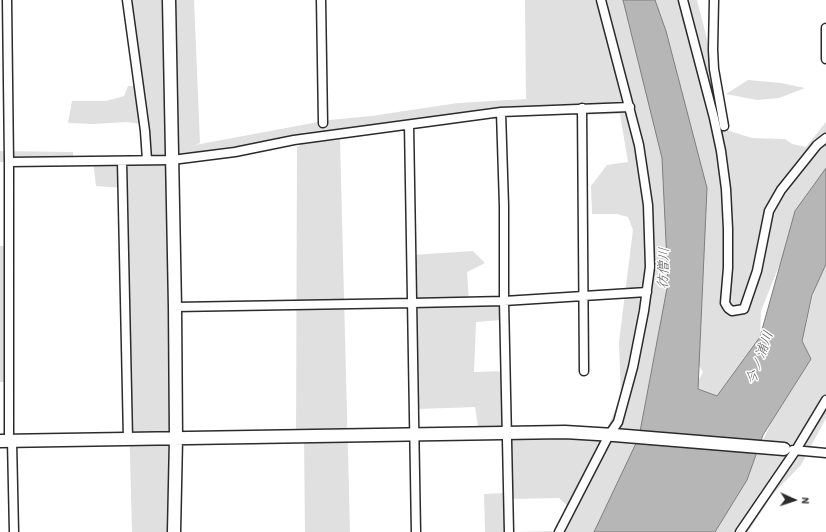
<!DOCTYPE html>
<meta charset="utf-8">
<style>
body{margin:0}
#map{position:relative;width:826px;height:532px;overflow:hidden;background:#fff;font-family:"Patrick Hand",sans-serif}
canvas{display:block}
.north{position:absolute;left:774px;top:480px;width:40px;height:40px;-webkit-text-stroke:3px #fff;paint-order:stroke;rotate:93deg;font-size:11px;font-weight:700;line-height:16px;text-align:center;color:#2b2b2b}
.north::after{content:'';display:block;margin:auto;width:14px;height:18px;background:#2b2b2b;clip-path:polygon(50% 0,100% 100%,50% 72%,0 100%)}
</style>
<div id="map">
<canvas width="826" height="532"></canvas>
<div class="north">N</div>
</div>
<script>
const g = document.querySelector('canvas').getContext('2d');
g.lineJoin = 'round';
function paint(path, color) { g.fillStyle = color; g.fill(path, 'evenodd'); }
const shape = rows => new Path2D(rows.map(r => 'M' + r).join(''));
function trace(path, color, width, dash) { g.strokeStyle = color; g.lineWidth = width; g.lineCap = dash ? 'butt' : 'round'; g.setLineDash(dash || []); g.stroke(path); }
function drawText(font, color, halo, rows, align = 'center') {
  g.font = font + ' "Patrick Hand","Klee One",sans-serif'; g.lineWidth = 3; g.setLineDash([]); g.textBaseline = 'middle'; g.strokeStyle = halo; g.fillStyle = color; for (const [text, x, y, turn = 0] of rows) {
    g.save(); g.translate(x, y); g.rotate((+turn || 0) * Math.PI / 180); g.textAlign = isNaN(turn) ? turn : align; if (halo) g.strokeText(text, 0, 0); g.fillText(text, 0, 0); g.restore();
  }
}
paint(shape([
 [130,0,194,0,200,143,195,145,329,120,371,116,458,103,526,99,525,0,595,0,607,36,601,0,697,0,709,47,723,129,752,138,785,139,792,144,806,147,826,122,826,171,809,191,761,311,760,337,717,396,698,389,698,381,703,372,699,366,656,346,639,437,600,532,509,532,560,531,571,509,559,498,509,499,506,432,604,435,621,397,619,342,633,230,628,217,617,214,592,214,591,186,607,165,628,162,620,114,461,117,348,133,324,131,224,153,173,160,171,532,132,532,123,188,96,186,93,161,146,160,142,124,127,122,93,124,68,123,72,101,106,101,124,96,128,86,139,86],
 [748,80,781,83,805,88,779,98,757,100,726,94],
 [340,140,350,532,305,532,304,440,296,437,297,147,303,143],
 [0,151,73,152,73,161,0,162],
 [0,246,9,246,9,382,0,382],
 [473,251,485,263,467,272,469,302,476,307,504,301,501,320,476,322,474,372,505,371,503,425,479,433,475,407,418,409,411,255],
 [826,264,826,418,801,465,773,494,748,532,715,532,736,498,772,421,811,359,802,341,815,287],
 [505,493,506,532,485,532,484,494]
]), '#e0e0e0');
const water = shape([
 [623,0,655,0,666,31,707,188,698,389,717,396,760,337,795,211,826,168,826,264,812,295,802,341,811,359,763,435,747,480,715,532,594,532,639,437,668,283,662,158,623,0]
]);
paint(water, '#b6b6b6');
trace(water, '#7e7e7e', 1);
const street = shape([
 [7,0,9,162,9,441],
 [127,0,145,131,147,160],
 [321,0,323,123],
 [683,0,714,118,721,151,726,189,728,229,728,268,725,303,728,308,732,311,744,309,757,271,769,211,781,190,817,145,826,138],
 [714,0,713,50,714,69,724,126],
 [826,28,826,59],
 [582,108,584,371],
 [501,112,504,206,504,301,509,532],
 [409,125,416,532],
 [122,161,128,439],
 [9,162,172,160,235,152,294,140,501,112,630,107],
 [175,307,412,303,504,301,647,292],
 [12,441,14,532],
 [793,450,826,453],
 [559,532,609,435,618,422,633,367,644,311,650,267,648,205,639,145,601,0],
 [740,532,796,450,826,400]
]);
const secondary = shape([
 [169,0,175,307,176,439,174,532],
 [0,441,565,432,614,435,784,449]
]);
trace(street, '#2b2b2b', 11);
trace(secondary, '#2b2b2b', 15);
trace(street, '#fff', 8);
trace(secondary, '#fff', 12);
drawText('italic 14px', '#5c5c5c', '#fff', [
 ["彷僧川",664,268,-88],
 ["今ノ浦川",760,358,-70]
]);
</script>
